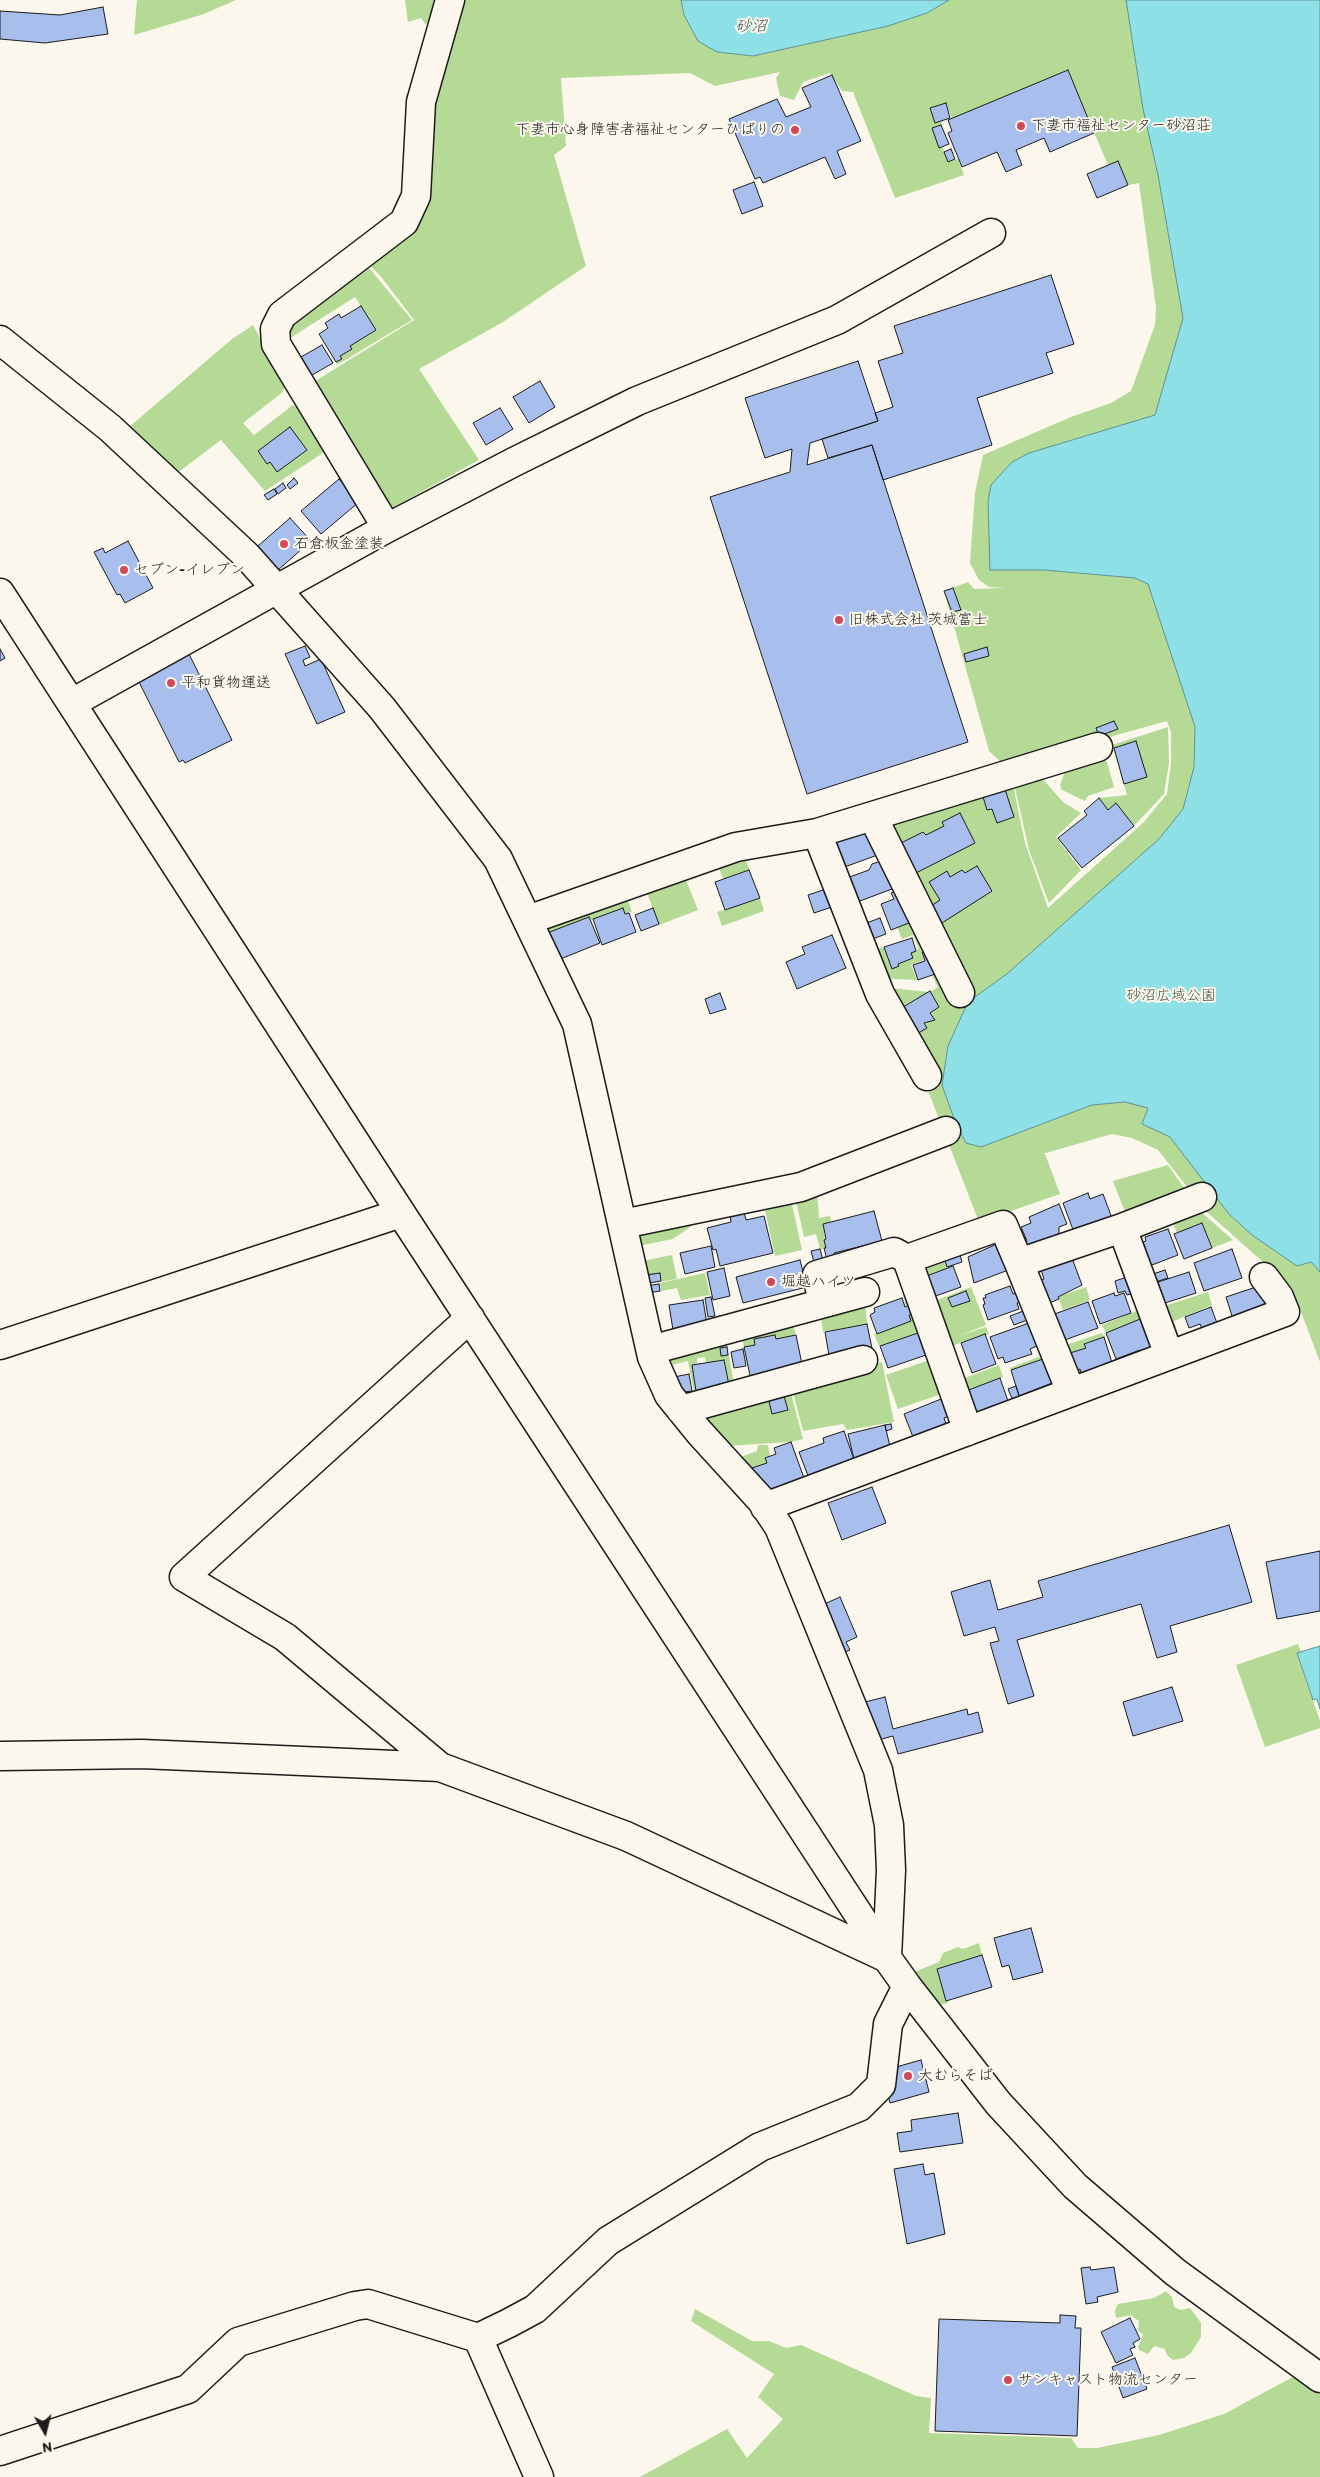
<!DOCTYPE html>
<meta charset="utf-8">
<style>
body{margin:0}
#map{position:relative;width:1320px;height:2477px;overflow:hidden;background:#fbf7ec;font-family:Itim,sans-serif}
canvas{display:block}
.north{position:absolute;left:20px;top:2407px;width:50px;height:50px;-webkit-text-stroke:4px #fbf7ec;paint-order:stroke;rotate:172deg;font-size:14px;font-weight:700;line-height:20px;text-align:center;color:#1c1c1c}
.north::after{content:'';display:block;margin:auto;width:18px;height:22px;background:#1c1c1c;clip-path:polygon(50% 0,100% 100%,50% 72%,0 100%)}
</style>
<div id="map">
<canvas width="1320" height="2477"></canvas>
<div class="north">N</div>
</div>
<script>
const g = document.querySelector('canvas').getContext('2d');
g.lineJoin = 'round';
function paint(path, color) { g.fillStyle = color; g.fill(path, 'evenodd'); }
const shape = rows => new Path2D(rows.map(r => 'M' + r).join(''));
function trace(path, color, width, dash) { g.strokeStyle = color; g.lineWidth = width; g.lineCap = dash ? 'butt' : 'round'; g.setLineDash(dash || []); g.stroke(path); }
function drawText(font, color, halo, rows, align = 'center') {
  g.font = font + ' Itim,"Klee One",sans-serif'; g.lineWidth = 4; g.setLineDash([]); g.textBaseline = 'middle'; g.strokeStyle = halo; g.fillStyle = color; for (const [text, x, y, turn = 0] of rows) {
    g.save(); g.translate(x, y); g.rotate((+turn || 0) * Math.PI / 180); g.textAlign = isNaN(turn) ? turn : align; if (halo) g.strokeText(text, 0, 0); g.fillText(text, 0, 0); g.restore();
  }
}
paint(shape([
 [137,0,236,0,204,14,134,35],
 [405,0,438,0,432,21,425,24,421,18,408,22],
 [458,0,1320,0,1320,1362,1292,1288,1207,1212,1158,1150,1132,1138,1112,1134,1042,1154,1045,1154,1060,1194,979,1222,908,1039,927,1028,924,1023,934,1020,930,1013,939,1007,930,992,899,1008,880,987,930,992,938,987,932,976,942,970,877,820,1012,780,1025,843,1048,908,1144,822,1167,794,1171,764,1171,732,1167,721,1005,766,989,751,944,591,968,582,974,589,1006,588,989,587,979,580,970,563,975,493,983,455,1071,417,1111,403,1131,391,1155,325,1156,308,1139,183,1128,185,1118,161,1108,165,1068,71,952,119,946,103,930,108,935,123,942,121,941,125,932,128,939,147,942,146,948,161,958,159,964,175,895,198,853,92,842,91,830,73,803,82,794,100,780,96,776,78,780,72,715,86,690,73,561,78,566,146,554,155,586,266,503,322,419,369,479,460,392,508,312,383,414,320,382,278,365,260,410,223,410,118,406,95,415,84],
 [365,263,412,320,337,365,336,362,342,359,340,356,351,349,350,346,376,330,355,297,287,340,291,320],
 [253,325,285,385,283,392,243,423,254,435,293,405,301,408,309,428,326,451,265,491,221,440,176,474,128,428,232,339],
 [1168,727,1169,763,1164,794,1134,826,1116,804,1108,810,1099,798,1127,795,1112,745],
 [1100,755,1107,762,1114,787,1088,796,1085,801,1062,790,1060,785,1068,763],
 [1040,776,1063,802,1081,813,1056,837,1081,870,1049,903,1029,850,1015,788,1017,784],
 [744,853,749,870,723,879,717,862],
 [682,870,698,910,659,925,644,885],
 [625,892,632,912,625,914,622,908,591,920,589,917,545,934,541,924],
 [760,898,764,911,722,926,717,912],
 [921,917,934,948,921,953,924,960,911,965,917,980,876,978,867,953,884,947,892,969,898,966,898,964,913,958,911,953,919,949,913,935,902,939,897,927],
 [1168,1165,1187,1192,1126,1215,1113,1181],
 [817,1191,819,1218,830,1216,831,1222,823,1224,826,1248,820,1249,816,1234,804,1237,795,1197],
 [790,1195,802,1250,775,1256,763,1201],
 [1201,1212,1233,1240,1212,1248,1202,1223,1177,1233,1170,1215],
 [693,1221,696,1223,673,1239,638,1246,636,1230],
 [942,1252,947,1268,919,1279,917,1261],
 [672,1255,677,1279,646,1284,642,1261],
 [705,1273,710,1295,681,1300,677,1288,661,1291,660,1283],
 [971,1287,986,1325,961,1335,986,1327,989,1334,986,1336,984,1334,944,1349,927,1304],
 [1086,1287,1090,1300,1063,1310,1058,1297],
 [1208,1292,1212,1305,1174,1321,1181,1342,1171,1338,1161,1307],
 [865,1299,867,1324,823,1332,820,1311],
 [911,1299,931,1349,925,1351,918,1333,879,1346,874,1334,911,1321,909,1315,912,1313,904,1302],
 [1147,1307,1145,1317,1106,1333,1102,1325],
 [792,1320,796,1335,776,1339,775,1335,754,1339,755,1345,744,1347,742,1337],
 [1102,1333,1104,1337,1085,1343,1086,1348,1067,1354,1073,1372,1080,1369,1083,1375,1072,1382,1060,1347],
 [726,1338,734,1385,729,1385,724,1360,706,1363,705,1357,697,1358,697,1364,692,1365,696,1391,694,1392,688,1361,663,1367,668,1352],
 [1046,1354,1058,1385,1021,1399,1019,1396,1052,1383,1043,1359,1011,1370,1010,1368],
 [935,1358,947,1392,898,1409,886,1375],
 [882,1362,894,1422,847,1430,843,1424,803,1431,791,1385],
 [999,1365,1003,1377,961,1393,957,1381],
 [789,1386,803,1439,791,1442,724,1446,700,1411],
 [758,1445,768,1445,770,1456,765,1458,767,1463,756,1478,736,1459,757,1451],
 [1298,1644,1301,1652,1297,1654,1320,1721,1320,1728,1265,1747,1236,1665],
 [979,1943,982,1955,937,1969,948,2003,936,2006,912,1973,939,1962,943,1953,958,1947,963,1949],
 [1166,2291,1172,2297,1174,2307,1181,2310,1190,2308,1201,2323,1201,2337,1191,2353,1184,2358,1173,2360,1167,2355,1165,2349,1154,2346,1148,2354,1139,2350,1138,2347,1143,2335,1138,2330,1139,2321,1130,2315,1116,2318,1115,2310,1118,2304,1154,2298],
 [695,2309,752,2341,769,2341,786,2348,801,2345,916,2396,931,2398,929,2433,1071,2438,1078,2448,1097,2448,1159,2435,1224,2414,1293,2377,1320,2394,1320,2477,640,2477,727,2429,747,2458,783,2419,758,2397,774,2374,691,2321]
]), '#b5da96');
const water = shape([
 [681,0,949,0,927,13,888,26,753,56,717,52,698,41,684,15,681,0],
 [1126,0,1320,0,1320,1272,1311,1262,1297,1266,1252,1235,1229,1214,1170,1137,1142,1124,1148,1108,1125,1102,1092,1105,981,1147,966,1143,956,1124,942,1085,948,1046,968,1002,1008,973,1159,839,1183,809,1194,767,1195,727,1148,584,1135,578,1044,570,990,570,988,501,991,485,1012,462,1029,453,1155,415,1183,318,1158,175,1143,109,1126,0],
 [1320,1646,1320,1709,1317,1699,1313,1700,1297,1653,1320,1646]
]);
paint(water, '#8ee0e7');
trace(water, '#609296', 1);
const building = shape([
 [103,7,108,34,45,43,0,39,0,11,60,15,103,7],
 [1068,70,1094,133,1050,152,1044,138,1016,150,1022,165,1006,172,997,152,962,167,948,133,952,131,948,120,1068,70],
 [832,75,861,141,837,151,846,174,835,179,825,157,763,183,760,177,755,179,729,119,777,99,786,117,811,107,802,88,832,75],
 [946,103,950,118,935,123,930,108,946,103],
 [941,125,949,144,939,148,932,128,941,125],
 [951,149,955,159,948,162,944,152,951,149],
 [1118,161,1128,185,1097,198,1087,174,1118,161],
 [754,182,763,206,742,214,733,190,754,182],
 [1051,275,1074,344,1046,353,1053,373,977,398,992,445,883,480,872,445,828,458,822,439,878,421,875,413,893,407,878,361,903,353,894,326,1051,275],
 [361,306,376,330,350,346,352,349,340,356,342,359,336,362,319,334,328,328,325,323,339,314,341,318,361,306],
 [322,345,333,363,305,379,294,361,322,345],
 [858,361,878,421,810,443,807,465,872,445,968,742,807,794,710,497,790,472,792,449,765,458,745,398,858,361],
 [540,381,555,407,529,423,513,397,540,381],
 [500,408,513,429,486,445,473,423,500,408],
 [290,427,307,450,277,472,270,462,267,464,258,451,290,427],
 [294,478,298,483,290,489,287,485,294,478],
 [339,479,359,502,321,534,301,511,339,479],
 [283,483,286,488,278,494,275,489,283,483],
 [274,489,277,494,268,500,264,495,274,489],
 [290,518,311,541,278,570,258,546,290,518],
 [128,541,153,588,125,603,120,594,117,595,94,552,103,548,105,553,128,541],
 [953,588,961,610,952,612,944,591,953,588],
 [305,646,310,657,303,660,305,666,321,659,345,712,317,724,285,654,305,646],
 [987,647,989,656,966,662,964,654,987,647],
 [186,648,232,740,185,763,183,760,179,762,135,674,186,648],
 [0,649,5,658,0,661,0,649],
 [1114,721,1118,729,1099,736,1096,728,1114,721],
 [1136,741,1147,777,1124,784,1114,748,1136,741],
 [1003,783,1014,817,997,823,992,809,987,810,981,790,1003,783],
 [1099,798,1108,810,1116,803,1134,826,1082,868,1058,838,1087,815,1084,811,1099,798],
 [960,813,975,843,908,877,893,847,923,832,926,835,944,826,942,822,960,813],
 [872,824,883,853,839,869,829,840,872,824],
 [890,858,900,886,860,901,854,898,847,878,869,870,872,864,890,858],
 [977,866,992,891,942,923,931,906,940,900,929,882,947,871,950,877,962,870,965,873,977,866],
 [749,870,760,898,725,910,715,882,749,870],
 [826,889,832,907,814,913,808,895,826,889],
 [903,889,914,921,891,930,881,904,894,899,891,893,903,889],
 [623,908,625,914,629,913,636,932,602,945,593,919,623,908],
 [653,908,659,924,641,931,635,915,653,908],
 [589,917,600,943,558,960,547,933,589,917],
 [880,918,886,934,867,941,861,925,880,918],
 [832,935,846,968,797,989,786,962,805,954,802,947,832,935],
 [912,938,916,951,911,953,913,958,898,964,899,966,892,969,884,947,912,938],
 [932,948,941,972,918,980,913,965,925,961,922,952,932,948],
 [930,991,939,1007,930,1013,935,1020,924,1023,927,1028,908,1039,898,1010,930,991],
 [720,993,726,1009,710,1014,705,999,720,993],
 [1088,1193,1090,1199,1103,1194,1113,1221,1075,1235,1063,1203,1088,1193],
 [1059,1204,1067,1224,1059,1227,1059,1235,1027,1254,1023,1243,1027,1241,1021,1227,1031,1223,1029,1217,1059,1204],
 [874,1211,882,1241,834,1253,835,1258,827,1260,824,1248,826,1248,824,1240,826,1239,823,1224,874,1211],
 [744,1212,746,1220,764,1216,773,1253,720,1266,716,1249,713,1250,707,1228,731,1222,730,1215,744,1212],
 [1202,1223,1212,1248,1184,1259,1174,1234,1202,1223],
 [1168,1229,1178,1255,1144,1268,1135,1245,1146,1241,1145,1237,1168,1229],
 [1001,1242,1011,1269,974,1283,968,1257,1001,1242],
 [711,1246,715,1267,685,1274,680,1253,711,1246],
 [958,1248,962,1262,947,1267,942,1252,958,1248],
 [820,1249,824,1264,815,1266,811,1251,820,1249],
 [1232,1249,1242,1278,1204,1291,1194,1263,1232,1249],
 [1072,1258,1082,1285,1058,1297,1059,1299,1042,1306,1034,1283,1044,1279,1041,1270,1072,1258],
 [800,1260,807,1287,743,1303,736,1277,800,1260],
 [953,1266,961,1287,927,1299,919,1279,953,1266],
 [724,1268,730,1296,713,1300,707,1272,724,1268],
 [1165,1270,1168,1278,1152,1283,1150,1275,1165,1270],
 [1189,1272,1196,1293,1165,1303,1158,1282,1189,1272],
 [660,1273,661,1281,648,1283,646,1275,660,1273],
 [1136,1274,1141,1291,1127,1295,1125,1291,1118,1293,1115,1281,1136,1274],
 [659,1284,660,1291,647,1293,646,1286,659,1284],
 [1010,1286,1013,1294,1017,1293,1021,1302,1017,1303,1019,1309,988,1320,983,1305,985,1304,983,1298,986,1298,985,1295,1010,1286],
 [1256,1287,1258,1294,1268,1291,1270,1298,1264,1300,1267,1308,1233,1319,1226,1297,1256,1287],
 [966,1291,970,1301,952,1307,948,1298,966,1291],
 [1114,1293,1115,1296,1124,1293,1131,1313,1100,1324,1092,1301,1114,1293],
 [711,1297,715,1316,708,1317,705,1298,711,1297],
 [902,1298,905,1307,909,1305,912,1314,909,1315,911,1321,877,1334,870,1315,875,1312,874,1308,902,1298],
 [703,1300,707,1324,673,1330,669,1305,703,1300],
 [1088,1302,1098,1328,1059,1342,1049,1316,1088,1302],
 [1211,1307,1217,1323,1202,1329,1200,1324,1189,1328,1185,1317,1211,1307],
 [1026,1310,1030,1319,1014,1325,1010,1316,1026,1310],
 [1145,1317,1157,1349,1142,1355,1140,1350,1116,1359,1106,1333,1145,1317],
 [1029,1323,1037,1346,1030,1349,1032,1354,1005,1363,1003,1357,998,1359,990,1337,1029,1323],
 [867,1324,873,1353,830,1361,825,1332,867,1324],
 [918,1333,926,1355,888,1368,880,1346,918,1333],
 [985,1334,996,1364,972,1373,961,1343,985,1334],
 [775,1335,776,1339,796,1335,803,1369,751,1380,744,1347,755,1345,754,1339,775,1335],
 [1104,1337,1113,1366,1082,1376,1080,1369,1072,1372,1067,1354,1086,1348,1084,1344,1104,1337],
 [727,1347,728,1355,721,1356,720,1348,727,1347],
 [743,1349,746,1366,734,1368,731,1352,743,1349],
 [1043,1359,1052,1383,1019,1396,1011,1370,1043,1359],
 [724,1360,729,1385,696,1391,692,1365,724,1360],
 [689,1374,692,1391,677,1393,674,1377,689,1374],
 [1000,1378,1008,1401,975,1413,966,1391,1000,1378],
 [1016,1386,1021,1401,1014,1403,1008,1389,1016,1386],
 [782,1389,788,1410,772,1414,767,1393,782,1389],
 [946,1397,953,1415,944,1418,946,1424,913,1437,904,1414,946,1397],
 [891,1424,892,1429,886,1431,885,1425,891,1424],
 [885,1425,891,1451,854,1459,848,1434,885,1425],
 [844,1431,856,1465,810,1481,799,1452,824,1443,823,1438,844,1431],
 [791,1442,804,1478,765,1491,757,1482,752,1468,767,1463,765,1458,776,1454,774,1448,791,1442],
 [872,1487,886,1523,842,1540,828,1503,872,1487],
 [1229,1525,1252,1602,1170,1626,1177,1652,1157,1658,1141,1604,1017,1640,1034,1696,1008,1704,990,1643,999,1641,995,1627,964,1636,951,1592,990,1580,998,1610,1043,1597,1038,1581,1229,1525],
 [1320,1551,1320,1611,1277,1619,1266,1562,1320,1551],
 [840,1597,857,1637,846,1642,850,1650,840,1654,820,1606,840,1597],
 [1172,1687,1183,1721,1133,1736,1123,1702,1172,1687],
 [885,1697,893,1729,967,1709,968,1715,978,1712,983,1732,898,1754,893,1736,875,1741,865,1702,885,1697],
 [1031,1928,1043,1972,1013,1980,1009,1965,1002,1967,994,1938,1031,1928],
 [982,1955,992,1987,946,2001,937,1969,982,1955],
 [921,2060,929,2092,890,2103,885,2085,889,2069,921,2060],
 [958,2113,963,2143,900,2152,897,2133,912,2131,911,2120,958,2113],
 [923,2164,925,2175,934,2173,945,2234,907,2244,894,2169,923,2164],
 [1090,2267,1091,2270,1114,2267,1118,2292,1097,2297,1098,2302,1086,2304,1081,2268,1090,2267],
 [1060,2315,1076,2316,1075,2328,1081,2328,1077,2436,935,2431,939,2319,1060,2323,1060,2315],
 [1130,2318,1140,2339,1133,2343,1135,2347,1130,2349,1133,2355,1116,2363,1101,2332,1130,2318],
 [1135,2358,1147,2389,1123,2398,1112,2367,1135,2358]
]);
paint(building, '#a8bfed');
trace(building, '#1c1c1c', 1);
const minor = shape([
 [0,340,110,428,247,556,382,708,498,859,577,1024,652,1357,669,1395,699,1432,761,1500,779,1527,878,1770,889,1825,891,1870,887,1958,626,1836,440,1767,142,1754,0,1756],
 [387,528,276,344,275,329,282,315,404,222,416,196,421,102,450,0],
 [0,593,401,1213,887,1958,907,1986,998,2103,1075,2186,1175,2272,1320,2378],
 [72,703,387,528,514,462,637,401,837,320,991,233],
 [873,817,960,993],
 [817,833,880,994,927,1076],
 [528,920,736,847,817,833,1098,747],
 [623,1224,801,1187,946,1131],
 [907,1259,968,1431],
 [823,1303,817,1275,894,1252,907,1259,1003,1225,1019,1263],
 [0,1345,401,1213],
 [651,1350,865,1292],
 [1169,1355,1122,1228,1202,1197],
 [1071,1392,1019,1263,1122,1228],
 [681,1410,863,1360],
 [765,1507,1285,1312,1279,1297,1264,1277],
 [440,1767,285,1637,184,1577,470,1318],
 [478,2338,539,2477],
 [0,2451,188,2389,238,2342,355,2306,368,2304,478,2338,509,2323,535,2309,608,2241,760,2147,859,2107,881,2085,888,2024,907,1986]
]);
trace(minor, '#1c1c1c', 31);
trace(minor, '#fbf7ec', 28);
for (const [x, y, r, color] of [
 [1021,126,5,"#d1495b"],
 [795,130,5,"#d1495b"],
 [284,544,5,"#d1495b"],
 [124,570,5,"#d1495b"],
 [839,620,5,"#d1495b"],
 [171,683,5,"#d1495b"],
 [771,1282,5,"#d1495b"],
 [908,2076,5,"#d1495b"],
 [1008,2380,5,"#d1495b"]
]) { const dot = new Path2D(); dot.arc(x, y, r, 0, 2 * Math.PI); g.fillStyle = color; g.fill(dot); trace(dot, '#fbf7ec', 2); }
drawText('15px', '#1c1c1c', '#fbf7ec', [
 ["下妻市福祉センター砂沼荘",1031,126],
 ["下妻市心身障害者福祉センターひばりの",785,130,"right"],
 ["石倉板金塗装",294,544],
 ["セブン-イレブン",134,570],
 ["旧株式会社 茨城富士",849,620],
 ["平和貨物運送",181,683],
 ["堀越ハイツ",781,1282],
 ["大むらそば",918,2076],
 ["サンキャスト物流センター",1018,2380]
], 'left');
drawText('15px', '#4a5541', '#fbf7ec', [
 ["砂沼広域公園",1171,996]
]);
drawText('italic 16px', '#3e5759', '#fbf7ec', [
 ["砂沼",751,27]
]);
</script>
